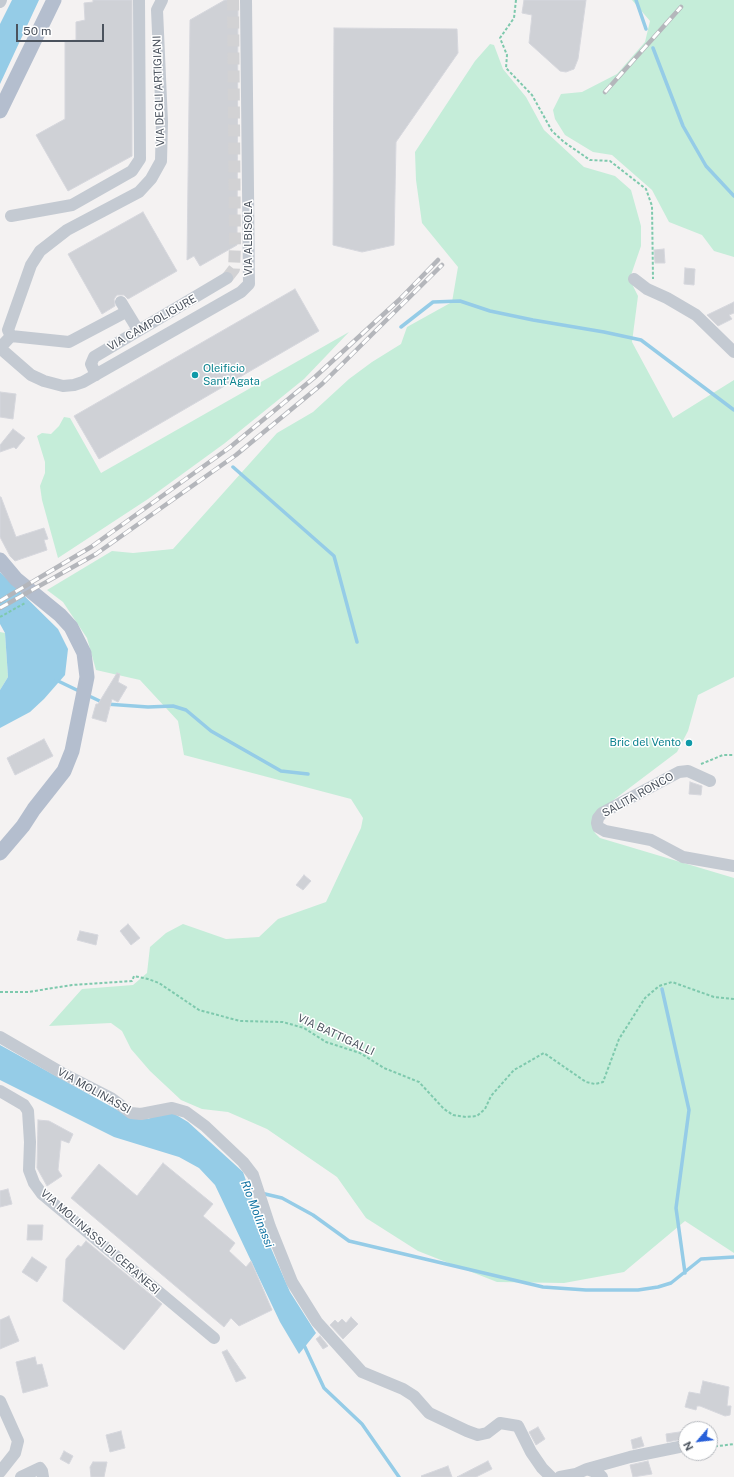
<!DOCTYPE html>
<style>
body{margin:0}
#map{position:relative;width:734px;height:1477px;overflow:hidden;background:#f4f2f2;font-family:"Public Sans",sans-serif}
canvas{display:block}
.north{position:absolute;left:678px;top:1421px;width:40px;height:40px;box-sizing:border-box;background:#fff;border:1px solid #b7babf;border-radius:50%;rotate:242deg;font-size:11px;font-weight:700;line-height:16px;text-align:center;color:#4b535e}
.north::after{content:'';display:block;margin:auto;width:14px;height:18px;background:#275fd9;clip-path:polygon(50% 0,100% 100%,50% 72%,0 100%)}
.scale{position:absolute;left:16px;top:24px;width:88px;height:18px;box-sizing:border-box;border:2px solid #4b535e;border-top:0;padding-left:5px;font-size:12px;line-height:14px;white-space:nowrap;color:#4b535e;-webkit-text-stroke:3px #fff;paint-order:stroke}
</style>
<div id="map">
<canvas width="734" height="1477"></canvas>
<div class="north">N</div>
<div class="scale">50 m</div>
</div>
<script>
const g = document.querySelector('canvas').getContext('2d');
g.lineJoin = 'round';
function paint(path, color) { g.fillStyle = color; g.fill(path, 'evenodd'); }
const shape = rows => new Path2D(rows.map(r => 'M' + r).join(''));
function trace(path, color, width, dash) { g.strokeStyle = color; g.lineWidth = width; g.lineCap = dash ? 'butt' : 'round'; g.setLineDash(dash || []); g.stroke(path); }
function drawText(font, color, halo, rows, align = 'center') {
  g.font = font + ' "Public Sans",sans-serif'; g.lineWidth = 3; g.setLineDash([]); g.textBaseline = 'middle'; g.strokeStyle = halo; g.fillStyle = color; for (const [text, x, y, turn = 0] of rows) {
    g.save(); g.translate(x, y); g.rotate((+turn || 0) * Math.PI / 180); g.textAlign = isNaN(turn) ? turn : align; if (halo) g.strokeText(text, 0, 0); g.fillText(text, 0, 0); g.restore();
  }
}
paint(shape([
 [632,0,734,0,734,257,714,251,702,235,669,222,652,190,612,155,593,152,565,135,555,119,553,110,561,94,582,92,617,74,645,42,650,21],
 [490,44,494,45,503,69,526,97,544,130,584,167,615,176,631,190,641,226,641,246,631,275,633,286,638,296,632,342,673,418,734,380,734,677,698,695,688,731,677,752,595,814,592,826,595,833,600,838,734,878,734,1253,685,1221,624,1272,564,1283,497,1282,418,1251,366,1218,337,1177,267,1129,228,1112,202,1109,181,1100,150,1071,131,1049,122,1031,111,1023,49,1026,82,989,133,985,147,973,150,947,166,933,183,924,226,939,259,937,278,919,326,902,361,828,363,818,351,799,184,755,178,721,140,680,96,670,87,638,63,602,47,590,112,551,133,553,173,549,277,433,313,412,349,379,372,362,401,344,407,327,452,302,458,267,422,223,416,180,415,152,475,61],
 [349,332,304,379,225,443,148,499,58,558,42,500,40,486,45,473,45,462,37,436,42,433,51,434,59,426,64,417,70,418,101,473],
 [0,632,5,633,8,677,0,690]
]), '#c5edd9');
paint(shape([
 [12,0,39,0,0,84,0,24],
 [0,572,58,629,68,649,65,675,44,699,30,712,0,728,0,690,8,677,5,633,0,624],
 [0,1045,130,1117,148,1119,157,1115,173,1113,188,1122,243,1172,264,1232,290,1292,316,1333,299,1354,280,1322,215,1185,199,1168,179,1157,114,1137,0,1080]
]), '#95cce7');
trace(shape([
 [636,0,646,29],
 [653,48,683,126,706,166,734,196],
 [401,327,433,302,460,301,490,311,533,320,604,332,641,340,734,410],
 [233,467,334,556,357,642],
 [56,680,81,692],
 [87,695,106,704,148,707,173,706,186,710,211,731,281,771,308,774],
 [662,989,689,1110,676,1208,685,1273],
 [261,1193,282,1198,313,1215,349,1241,543,1287,586,1290,638,1290,658,1287,671,1283,701,1259,734,1257],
 [303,1343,324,1388,362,1424,399,1477]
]), '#95cce7', 3.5);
const building = shape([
 [93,0,132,0,132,156,68,191,36,135,65,119,65,41,76,40,76,22,85,20,84,3,93,2,93,0],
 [225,0,238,0,237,245,200,266,194,256,187,260,190,20,225,0],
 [524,0,586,0,578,59,574,69,566,72,560,71,529,43,532,15,522,13,524,0],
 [334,28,457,29,458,53,396,142,394,245,362,252,333,245,334,28],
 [143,212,177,271,128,299,124,295,117,295,114,299,115,306,102,314,68,254,143,212],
 [664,249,665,263,655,263,654,250,664,249],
 [685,268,695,269,694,285,684,284,685,268],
 [295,289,319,331,99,459,74,416,295,289],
 [734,302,734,313,729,315,732,319,718,326,707,315,734,302],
 [0,392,16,394,13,419,0,417,0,392],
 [13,429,25,438,16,449,14,447,0,452,0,445,13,429],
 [0,497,1,497,16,537,44,528,48,539,44,540,47,550,15,561,10,556,0,537,0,497],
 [117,673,120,674,118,682,127,687,118,702,112,699,106,722,92,718,96,704,98,704,117,673],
 [44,739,53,756,15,775,7,758,44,739],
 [690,782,702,786,701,795,689,794,690,782],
 [304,875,311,881,303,890,296,885,304,875],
 [128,924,140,938,131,945,120,931,128,924],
 [80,931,98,935,96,945,77,940,80,931],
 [38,1120,49,1121,73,1134,69,1143,61,1140,58,1170,62,1176,47,1186,37,1168,38,1120],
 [163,1163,213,1204,203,1216,235,1243,229,1251,246,1267,251,1261,272,1310,239,1326,231,1318,224,1327,71,1198,99,1164,137,1196,163,1163],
 [8,1189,12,1204,0,1207,0,1191,8,1189],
 [28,1225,43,1225,42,1240,27,1240,28,1225],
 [86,1241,162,1304,124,1350,63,1301,66,1259,78,1245,81,1247,86,1241],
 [32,1257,47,1267,37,1282,22,1272,32,1257],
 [9,1316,19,1341,0,1349,0,1320,9,1316],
 [351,1317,358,1324,343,1339,330,1325,335,1320,338,1323,342,1319,346,1323,351,1317],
 [320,1336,328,1346,323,1349,316,1339,320,1336],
 [227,1350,246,1378,236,1382,222,1352,227,1350],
 [35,1357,37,1365,42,1364,48,1386,23,1393,16,1362,35,1357],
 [703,1381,729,1387,727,1406,731,1406,730,1415,725,1416,700,1406,697,1406,696,1410,685,1407,689,1392,700,1394,703,1381],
 [538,1427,545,1439,536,1445,529,1432,538,1427],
 [121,1431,125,1448,110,1452,106,1435,121,1431],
 [686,1431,686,1441,678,1440,667,1442,666,1434,686,1431],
 [641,1437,644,1446,633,1449,631,1440,641,1437],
 [64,1451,73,1456,69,1464,60,1459,64,1451],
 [488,1461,492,1469,476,1477,457,1477,488,1461],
 [648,1461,652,1474,633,1477,630,1465,648,1461],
 [93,1462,107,1462,104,1477,91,1477,90,1467,93,1462],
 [448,1466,452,1477,422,1477,421,1476,448,1466]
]);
paint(building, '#cfd1d6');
trace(building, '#d6d7dd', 1);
trace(shape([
 [227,278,234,269,235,246,233,0]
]), '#d2d2d4', 12, [12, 6]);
trace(shape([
 [516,0,514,18,500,38,507,55,506,68,532,95,552,131,564,142,590,160,610,161,646,189,652,206,653,279],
 [0,617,25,603],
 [701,764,723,755,734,755],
 [0,992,28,992,72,985,132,981,134,976,148,979,159,983,199,1010,240,1021,283,1022,304,1028,326,1042,360,1053,384,1068,419,1082,444,1109,453,1115,466,1117,477,1116,485,1109,491,1096,514,1070,544,1053,586,1082,595,1084,603,1082,619,1039,645,998,659,986,672,982,714,997,734,999],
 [710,1447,734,1444]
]), '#7ec9ad', 2, [3, 2]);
trace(shape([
 [0,2,1,0],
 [11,216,72,205,132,171,140,159,139,0],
 [634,279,647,289,667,298,696,315,734,352],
 [121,302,138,330],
 [11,336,69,342,122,314],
 [0,348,31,375,44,381,63,386,74,385,83,382,241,292,249,284,246,0],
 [0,348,11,336,8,330,31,265,40,251,67,230,139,192,151,179,161,161,162,122,157,10,162,0],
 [96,375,91,364,94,357,227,278],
 [710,781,688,771,679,772,602,813,598,818,597,823,598,827,605,831,651,840,683,857,734,866],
 [0,1037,62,1073,111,1098,131,1113,141,1114,172,1108,186,1112,205,1126,243,1162,253,1175,270,1227,292,1282,317,1322,362,1372,403,1389,414,1396,429,1413,467,1431,478,1435,487,1433,500,1423,518,1426,531,1452,542,1468,551,1477],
 [0,1091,24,1105,28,1111,30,1142,29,1170,34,1183,42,1194,214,1338],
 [0,1401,18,1441,15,1453,0,1472],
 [587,1469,598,1473,602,1477],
 [21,1477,40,1468,42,1471,43,1477],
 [560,1477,576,1474,587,1469,630,1457,679,1447]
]), '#c4cad2', 12);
trace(shape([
 [0,111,54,0],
 [0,560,16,579,60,615,71,627,84,653,87,677,72,751,64,771,34,809,23,826,0,853]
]), '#b4bece', 15);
const rail = shape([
 [605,92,681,7],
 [0,601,91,547,229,448,315,377,399,300,438,260],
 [0,608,96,554,236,455,322,384,442,265]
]);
trace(rail, '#b4b6bb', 4.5);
trace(rail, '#fff', 3, [9]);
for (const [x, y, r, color] of [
 [195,375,4,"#0f9aa8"],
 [689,743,4,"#0f9aa8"]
]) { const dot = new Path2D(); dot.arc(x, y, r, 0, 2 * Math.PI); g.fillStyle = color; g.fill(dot); trace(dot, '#fff', 1.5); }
drawText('11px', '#4b535e', '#fff', [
 ["VIA DEGLI ARTIGIANI",159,91,-92],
 ["VIA ALBISOLA",249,238,-90],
 ["VIA CAMPOLIGURE",152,323,-30],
 ["SALITA RONCO",638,795,-29],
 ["VIA BATTIGALLI",336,1035,25],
 ["VIA MOLINASSI",94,1091,29],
 ["VIA MOLINASSI DI CERANESI",100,1242,41]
]);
drawText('11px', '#0d838f', '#fff', [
 ["Oleificio",203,369],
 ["Sant'Agata",203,382],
 ["Bric del Vento",681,743,"right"]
], 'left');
drawText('italic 12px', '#1676a5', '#fff', [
 ["Rio Molinassi",257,1214,69]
]);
</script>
